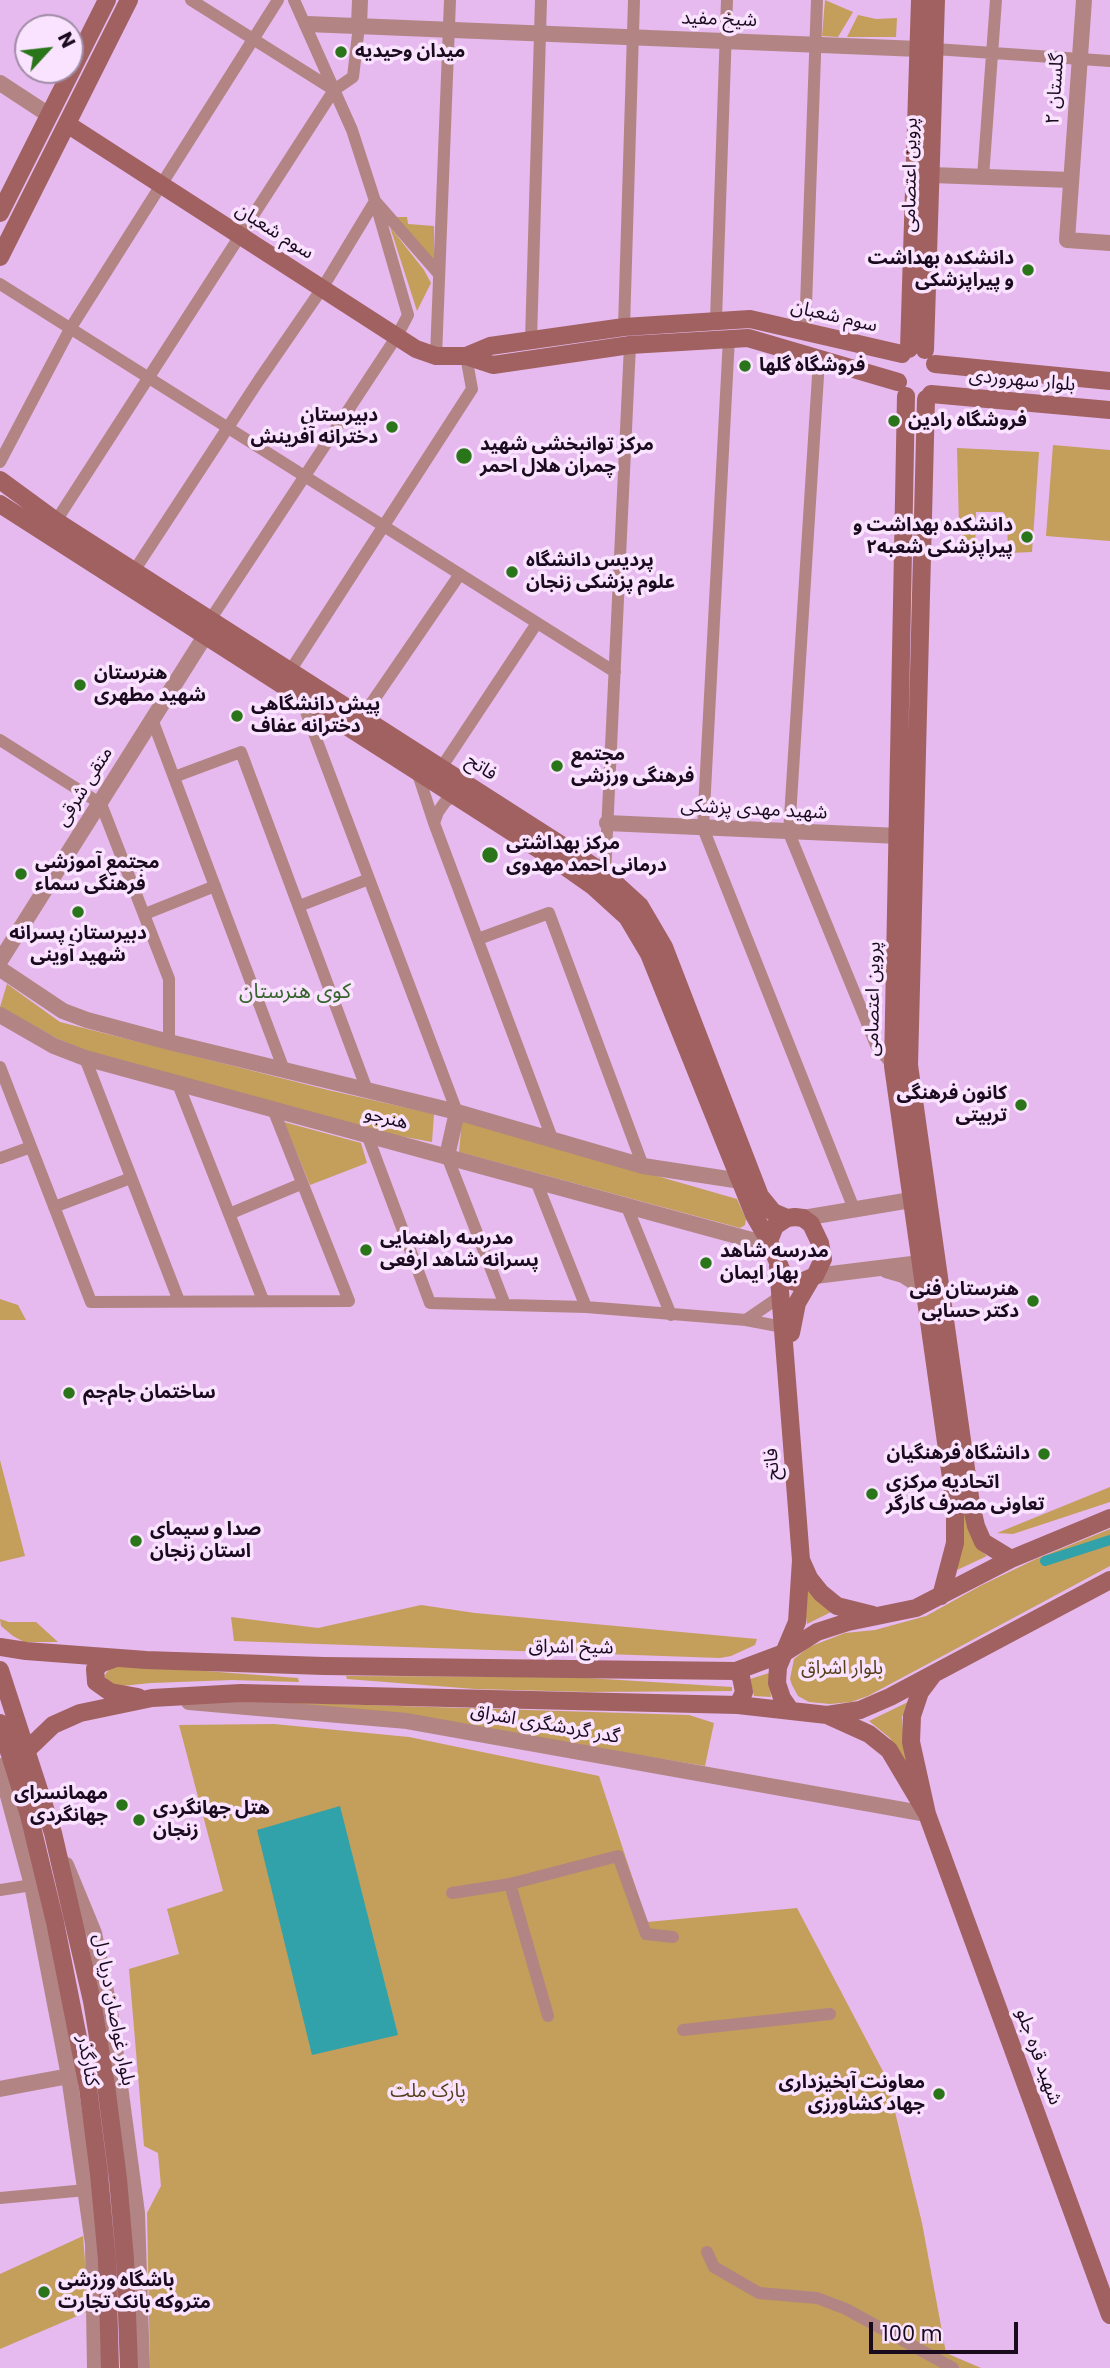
<!DOCTYPE html>
<meta charset="utf-8">
<style>
body{margin:0}
#map{position:relative;width:1110px;height:2368px;overflow:hidden;background:#e6b9ef;font-family:Poppins,sans-serif}
canvas{display:block}
.north{position:absolute;left:14px;top:14px;width:70px;height:70px;box-sizing:border-box;background:#fae3ff;border:2px solid #a08ca5;border-radius:50%;rotate:63deg;font-size:19px;font-weight:700;line-height:28px;text-align:center;color:#1a0a1e}
.north::after{content:'';display:block;margin:auto;width:24px;height:32px;background:#2a751a;clip-path:polygon(50% 0,100% 100%,50% 72%,0 100%)}
.scale{position:absolute;left:869px;top:2322px;width:149px;height:32px;box-sizing:border-box;border:4px solid #1a0a1e;border-top:0;padding-left:9px;font-size:21px;line-height:24px;white-space:nowrap;color:#1a0a1e;-webkit-text-stroke:5px #fae3ff;paint-order:stroke}
</style>
<div id="map">
<canvas width="1110" height="2368"></canvas>
<div class="north">N</div>
<div class="scale">100 m</div>
</div>
<script>
const g = document.querySelector('canvas').getContext('2d');
g.lineJoin = 'round';
function paint(path, color) { g.fillStyle = color; g.fill(path, 'evenodd'); }
const shape = rows => new Path2D(rows.map(r => 'M' + r).join(''));
function trace(path, color, width, dash) { g.strokeStyle = color; g.lineWidth = width; g.lineCap = dash ? 'butt' : 'round'; g.setLineDash(dash || []); g.stroke(path); }
function drawText(font, color, halo, rows, align = 'center') {
  g.font = font + ' Poppins,"Noto Sans Arabic",sans-serif'; g.lineWidth = 7; g.setLineDash([]); g.textBaseline = 'middle'; g.strokeStyle = halo; g.fillStyle = color; for (const [text, x, y, turn = 0] of rows) {
    g.save(); g.translate(x, y); g.rotate((+turn || 0) * Math.PI / 180); g.textAlign = isNaN(turn) ? turn : align; if (halo) g.strokeText(text, 0, 0); g.fillText(text, 0, 0); g.restore();
  }
}
paint(shape([
 [825,0,853,12,838,37,822,36],
 [858,15,876,19,897,18,896,37,847,37],
 [394,217,407,217,408,224,434,226,434,260],
 [390,227,424,270,431,283,417,311],
 [1053,445,1110,450,1110,541,1046,536],
 [957,448,1039,452,1032,552,1008,553,1007,519,1003,512,976,512,975,553,967,552,959,526],
 [7,984,60,1022,328,1090,434,1114,432,1142,394,1135,95,1054,58,1039,0,1007],
 [462,1120,737,1199,746,1219,745,1225,740,1228,459,1152],
 [284,1122,361,1143,367,1163,310,1185],
 [936,1286,979,1549,987,1556,957,1570,961,1545],
 [0,1299,18,1305,26,1320,0,1320],
 [0,1460,25,1556,0,1562],
 [1110,1487,1110,1502,1013,1534,997,1533],
 [1110,1529,1110,1566,868,1696,851,1702,830,1704,809,1702,798,1696,792,1685,790,1679,794,1659,809,1647,845,1633,875,1630,926,1616,982,1585,1036,1559],
 [805,1577,831,1612,807,1624,806,1617],
 [421,1605,475,1613,757,1639,755,1645,731,1656,720,1658,234,1641,231,1617,318,1628],
 [0,1619,9,1622,36,1622,58,1642,24,1642,13,1636,1,1626],
 [113,1664,298,1678,299,1682,232,1680,151,1683,122,1686,112,1684,104,1676],
 [769,1673,771,1697,754,1696,750,1679],
 [346,1676,572,1677,732,1687,732,1691,589,1692,475,1689,347,1679],
 [207,1700,689,1715,714,1723,705,1766,561,1742],
 [908,1702,902,1717,903,1732,914,1783,890,1738,869,1721],
 [274,1724,409,1737,599,1776,647,1922,797,1908,887,2079,922,2223,946,2353,981,2368,150,2368,147,2213,161,2186,158,2153,144,2146,129,1969,179,1954,167,1909,223,1891,179,1725],
 [83,2236,89,2311,0,2349,0,2274]
]), '#c49e5b');
paint(shape([
 [340,1806,398,2035,312,2055,257,1830]
]), '#31a2a9');
trace(shape([
 [1045,1561,1110,1540]
]), '#31a2a9', 10);
trace(shape([
 [191,0,334,90],
 [935,49,1110,61],
 [983,177,996,0],
 [0,284,615,672],
 [716,319,727,0],
 [624,327,634,0],
 [805,333,817,0],
 [729,338,703,828,854,1209],
 [531,340,541,0],
 [436,356,450,0],
 [819,360,789,833,876,1045,893,1066],
 [0,462,70,329,278,0],
 [56,521,334,90,353,77,359,26],
 [134,571,259,380,323,287,375,201,439,274],
 [210,620,397,336,408,315,375,201,352,130,294,0],
 [290,671,472,389,466,356],
 [300,696,457,1112],
 [362,717,460,574],
 [152,719,284,1070],
 [0,740,101,804,169,979,169,1042],
 [441,768,537,623],
 [417,771,434,823,553,1141],
 [174,777,241,752,367,1090],
 [434,823,438,812,445,802,454,795],
 [605,874,630,345],
 [299,906,369,879],
 [145,914,215,886],
 [478,939,549,913,643,1166],
 [85,1058,179,1301],
 [0,1067,91,1302,349,1301,273,1109],
 [178,1084,263,1300],
 [368,1137,430,1303,586,1307,746,1320,783,1327],
 [447,1156,505,1305],
 [0,1158,31,1147],
 [536,1181,586,1307],
 [54,1207,131,1178],
 [627,1207,671,1315],
 [229,1214,301,1184],
 [746,1320,775,1300,780,1292],
 [0,1890,32,1885],
 [452,1893,510,1884],
 [548,2016,510,1884,618,1856,646,1934,673,1937],
 [683,2030,830,2014],
 [0,2198,86,2190],
 [707,2252,714,2267,759,2293,817,2298,846,2309,953,2368]
]), '#b28584', 12);
trace(shape([
 [1084,0,1067,240,1110,243],
 [307,24,919,49],
 [359,26,360,0],
 [0,83,49,115],
 [931,175,1071,180],
 [607,823,899,836],
 [0,961,205,636],
 [0,969,63,1011,87,1020,169,1042,457,1112,643,1166,741,1181],
 [0,1015,54,1046,85,1058,770,1245],
 [447,1156,457,1112],
 [803,1218,911,1200],
 [886,1270,903,1275,914,1282,924,1292],
 [815,1276,920,1263],
 [189,1702,407,1721,927,1814],
 [0,1766,32,1885,69,2076,93,2244,95,2368],
 [66,1865,94,1933,110,2011,137,2213,142,2368],
 [0,2089,69,2076]
]), '#b28584', 16);
trace(shape([
 [67,124,416,349,436,356,466,356,493,365,630,345,748,338,898,382],
 [0,213,107,0],
 [0,257,129,0],
 [909,349,920,0],
 [925,350,936,0],
 [466,356,490,346,624,327,750,319,902,354],
 [935,364,1110,381],
 [931,394,1110,410],
 [906,396,893,1066,955,1506,955,1543,941,1596],
 [926,399,909,1065,971,1504,976,1526,983,1542,1011,1559],
 [0,480,56,521,566,848,605,874,640,906,664,947,760,1196,773,1212,787,1218],
 [0,504,557,861,594,887,627,917,649,954,754,1215,769,1241],
 [795,1217,803,1218,811,1224,820,1243,823,1259,815,1276,799,1283,792,1281,783,1274,769,1241,775,1226,787,1218,795,1217],
 [778,1266,801,1560],
 [791,1333,797,1303,811,1279],
 [0,1647,26,1651,146,1660,324,1666,736,1671,784,1653,817,1632,848,1622,916,1608,1011,1559,1110,1518],
 [116,1658,102,1663,95,1669,96,1682,110,1692,138,1697],
 [0,1670,53,1833,92,2001,106,2085,118,2179,125,2259,129,2368],
 [736,1671,741,1677,744,1692,738,1705],
 [791,1711,782,1698,777,1683,778,1667,797,1622,801,1560,809,1578,821,1593,837,1606,873,1615],
 [827,1715,869,1734,889,1750,927,1814,911,1742,912,1716,920,1692,932,1676],
 [0,1723,29,1815,55,1922,88,2088,99,2174,107,2260,110,2368],
 [27,1750,53,1725,80,1713,152,1698,241,1693,738,1705,827,1715,860,1710,890,1697,1110,1580],
 [927,1814,1110,2315]
]), '#a16161', 18);
for (const [x, y, r, color] of [
 [341,52,7,"#2a751a"],
 [1028,270,7,"#2a751a"],
 [745,366,7,"#2a751a"],
 [894,421,7,"#2a751a"],
 [392,427,7,"#2a751a"],
 [464,456,9,"#2a751a"],
 [1027,537,7,"#2a751a"],
 [512,572,7,"#2a751a"],
 [80,685,7,"#2a751a"],
 [237,716,7,"#2a751a"],
 [557,766,7,"#2a751a"],
 [490,855,9,"#2a751a"],
 [21,874,7,"#2a751a"],
 [78,912,7,"#2a751a"],
 [1021,1105,7,"#2a751a"],
 [366,1250,7,"#2a751a"],
 [706,1263,7,"#2a751a"],
 [1033,1301,7,"#2a751a"],
 [69,1393,7,"#2a751a"],
 [1044,1454,7,"#2a751a"],
 [872,1494,7,"#2a751a"],
 [136,1541,7,"#2a751a"],
 [122,1805,7,"#2a751a"],
 [139,1820,7,"#2a751a"],
 [939,2094,7,"#2a751a"],
 [44,2292,7,"#2a751a"]
]) { const dot = new Path2D(); dot.arc(x, y, r, 0, 2 * Math.PI); g.fillStyle = color; g.fill(dot); trace(dot, '#fae3ff', 2.5); }
drawText('19px', '#1a0a1e', '#fae3ff', [
 ["شیخ مفید",719,20,2],
 ["گلستان ۲",1056,89,-86],
 ["پروین اعتصامی",911,175,-89],
 ["سوم شعبان",274,232,32],
 ["سوم شعبان",834,317,13],
 ["بلوار سهروردی",1022,381,5],
 ["فاتح",481,768,33],
 ["متقی شرقی",85,787,-58],
 ["شهید مهدی پزشکی",754,810,3],
 ["پروین اعتصامی",874,999,-89],
 ["هنرجو",386,1119,14],
 ["فاتح",773,1464,-94],
 ["شیخ اشراق",571,1648,1],
 ["گدر گردشگری اشراق",545,1725,10],
 ["بلوار غواصان دریا دل",113,2010,79],
 ["شهید قره جلو",1038,2057,70],
 ["کنارگذر",87,2061,80]
]);
drawText('bold 19px', '#1a0a1e', '#fae3ff', [
 ["میدان وحیدیه",355,52],
 ["دانشکده بهداشت",1014,259,"right"],
 ["و پیراپزشکی",1014,281,"right"],
 ["فروشگاه گلها",759,366],
 ["دبیرستان",378,416,"right"],
 ["دخترانه آفرینش",378,438,"right"],
 ["فروشگاه رادین",908,421],
 ["مرکز توانبخشی شهید",480,445],
 ["چمران هلال احمر",480,467],
 ["دانشکده بهداشت و",1013,526,"right"],
 ["پیراپزشکى شعبه۲",1013,548,"right"],
 ["پردیس دانشگاه",526,561],
 ["علوم پزشکى زنجان",526,583],
 ["هنرستان",94,674],
 ["شهید مطهری",94,696],
 ["پیش دانشگاهی",251,705],
 ["دخترانه عفاف",251,727],
 ["مجتمع",571,755],
 ["فرهنگی ورزشی",571,777],
 ["مرکز بهداشتی",506,844],
 ["درمانی احمد مهدوی",506,866],
 ["مجتمع آموزشی",35,863],
 ["فرهنگی سماء",35,885],
 ["دبیرستان پسرانه",78,934,"center"],
 ["شهید آوینی",78,956,"center"],
 ["کانون فرهنگی",1007,1094,"right"],
 ["تربیتی",1007,1116,"right"],
 ["مدرسه راهنمایی",380,1239],
 ["پسرانه شاهد ارفعی",380,1261],
 ["مدرسه شاهد",720,1252],
 ["بهار ایمان",720,1274],
 ["هنرستان فنی",1019,1290,"right"],
 ["دکتر حسابی",1019,1312,"right"],
 ["ساختمان جام‌جم",83,1393],
 ["دانشگاه فرهنگیان",1030,1454,"right"],
 ["اتحادیه مرکزی",886,1483],
 ["تعاونی مصرف کارگر",886,1505],
 ["صدا و سیمای",150,1530],
 ["استان زنجان",150,1552],
 ["مهمانسرای",108,1794,"right"],
 ["جهانگردی",108,1816,"right"],
 ["هتل جهانگردی",153,1809],
 ["زنجان",153,1831],
 ["معاونت آبخیزداری",925,2083,"right"],
 ["جهاد کشاورزی",925,2105,"right"],
 ["باشگاه ورزشی",58,2281],
 ["متروکه بانک تجارت",58,2303]
], 'left');
drawText('19px', '#543f19', '#fae3ff', [
 ["بلوار اشراق",842,1669],
 ["پارک ملت",428,2092]
]);
drawText('21px', '#35642c', '#fae3ff', [
 ["کوی هنرستان",295,993]
]);
</script>
